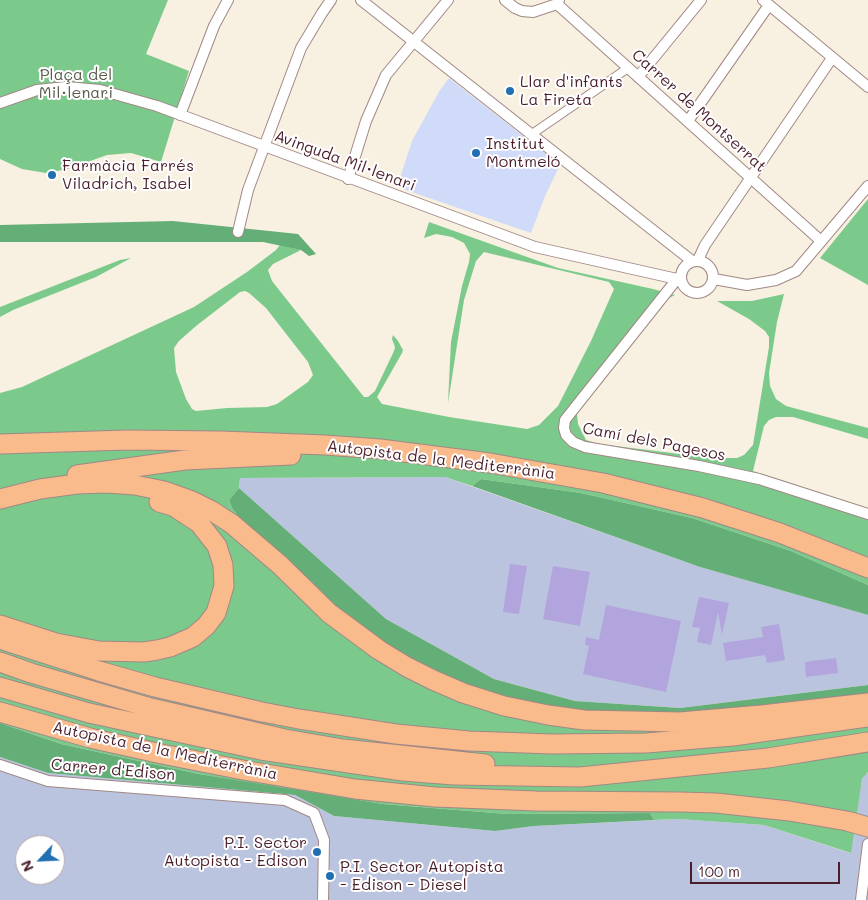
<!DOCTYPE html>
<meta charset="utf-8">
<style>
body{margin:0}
#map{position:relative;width:868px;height:900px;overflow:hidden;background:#f8f0e0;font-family:Mali,sans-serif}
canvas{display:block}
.north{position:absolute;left:15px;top:835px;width:50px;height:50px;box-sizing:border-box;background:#fff;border:1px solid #b7a5aa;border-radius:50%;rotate:245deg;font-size:14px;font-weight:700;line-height:20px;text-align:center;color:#4a1f2b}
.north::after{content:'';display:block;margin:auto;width:18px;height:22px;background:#1f6fb2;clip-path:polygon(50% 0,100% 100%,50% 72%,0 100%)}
.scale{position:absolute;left:690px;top:862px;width:150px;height:22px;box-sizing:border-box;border:2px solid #4a1f2b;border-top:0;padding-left:6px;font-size:15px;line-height:18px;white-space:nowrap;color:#4a1f2b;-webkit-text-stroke:4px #fff;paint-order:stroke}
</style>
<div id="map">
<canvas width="868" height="900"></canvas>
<div class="north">N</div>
<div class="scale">100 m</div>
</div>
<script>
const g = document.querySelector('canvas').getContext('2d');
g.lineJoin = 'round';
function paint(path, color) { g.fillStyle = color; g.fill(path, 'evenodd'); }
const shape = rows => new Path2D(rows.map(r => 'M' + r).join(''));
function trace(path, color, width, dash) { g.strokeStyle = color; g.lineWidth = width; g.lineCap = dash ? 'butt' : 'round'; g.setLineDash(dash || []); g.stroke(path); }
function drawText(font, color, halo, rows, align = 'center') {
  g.font = font + ' Mali,sans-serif'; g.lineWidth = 4; g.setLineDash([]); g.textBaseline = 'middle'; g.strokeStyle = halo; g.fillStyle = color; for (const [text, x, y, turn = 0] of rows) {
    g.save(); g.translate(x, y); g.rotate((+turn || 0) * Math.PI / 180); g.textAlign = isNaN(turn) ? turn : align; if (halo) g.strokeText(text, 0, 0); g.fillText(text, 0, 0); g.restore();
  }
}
paint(shape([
 [449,78,560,165,545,196,531,233,397,187,412,141,440,90]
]), '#d0daf9');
paint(shape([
 [445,477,700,567,868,615,868,685,680,708,575,701,494,679,386,619,239,488,240,478],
 [0,757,48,773,295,795,334,816,495,831,534,826,678,819,764,825,850,853,862,779,868,772,868,900,0,900],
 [25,845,55,845,55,875,25,875]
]), '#bac4de');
paint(shape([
 [0,0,168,0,146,54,189,71,161,162,131,153,107,155,68,169,46,173,22,169,0,159],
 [868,199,868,285,820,258],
 [429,222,558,268,653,289,675,295,667,299,583,403,577,414,578,424,586,440,599,444,713,458,737,458,744,455,753,445,769,347,769,337,765,331,749,319,717,301,752,301,784,294,777,322,769,373,770,386,776,399,786,406,868,428,868,439,793,417,776,417,769,420,764,426,753,471,868,508,868,585,791,551,692,518,581,493,481,479,472,486,445,477,240,478,239,488,229,500,232,508,240,519,311,581,357,628,484,693,660,717,868,696,868,772,862,779,851,853,764,825,678,819,654,820,650,813,507,814,383,804,290,790,199,774,61,744,0,723,0,393,22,387,194,307,247,272,276,250,280,245,301,250,273,264,268,270,272,281,364,397,368,397,375,391,394,351,395,347,392,339,393,335,398,341,403,350,402,353,377,397,382,404,449,417,527,429,539,425,558,406,591,341,614,289,609,282,484,252,476,261,464,300,448,403,451,342,462,286,469,262,470,254,464,243,452,237,436,234,424,238],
 [245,291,249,293,266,308,308,362,313,375,308,382,277,404,267,407,227,408,196,411,192,409,186,399,176,372,174,348,179,341,196,326,240,292],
 [131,258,96,277,13,310,0,317,0,307,120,260]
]), '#7bca8b');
paint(shape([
 [173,221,298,234,316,254,309,256,301,250,263,242,0,242,0,225],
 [481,479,581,493,692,518,791,551,868,585,868,615,700,567,472,486],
 [239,488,386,619,494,679,575,701,680,708,868,685,868,696,660,717,580,713,484,693,420,666,357,628,311,581,240,519,232,508,229,500],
 [0,723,61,744,199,774,383,804,507,814,650,813,654,820,534,826,495,831,334,816,295,795,48,773,0,757]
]), '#64ae77');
paint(shape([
 [510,564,527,566,519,614,503,612],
 [553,566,590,572,580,626,543,619],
 [699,597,729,603,722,635,718,612,711,645,697,642,700,628,692,627],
 [606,605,681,621,666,692,583,674,589,646,585,645,586,637,599,640],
 [779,624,785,660,767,663,765,655,726,661,723,643,763,637,761,627],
 [836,658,838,673,806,677,805,662]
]), '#b2a5dd');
const pedestrian = shape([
 [532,134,628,68]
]);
const minor = shape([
 [361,0,692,261],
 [505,0,515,8,522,11,533,12,557,4,559,0],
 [763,0,868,87],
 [557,4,821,241],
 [638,77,701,0],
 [0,103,37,90,66,87,100,90,157,106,535,247,677,279,681,278],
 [180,115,214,26,228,0],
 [688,121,769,5],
 [348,179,366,121,386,75,448,0],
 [238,232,248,190,301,48,322,13,331,0],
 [698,260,705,245,832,58],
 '681 277a16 16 0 1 1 32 0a16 16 0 1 1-32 0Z',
 [677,279,565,420,564,428,566,435,573,442,585,447,699,466,759,479,868,514],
 [714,279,747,285,776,280,796,271,868,186],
 [0,765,48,781,285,800,314,813,324,840,323,900],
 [861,900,868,844]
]);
const motorway = shape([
 [0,444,127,440,221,441,325,445,380,449,490,463,603,483,703,508,780,533,868,568],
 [77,475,185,460,291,455],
 [0,499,40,489,77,484,106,483,135,485,164,491,192,501,212,511,232,524,280,565,329,613,379,650,407,667,433,680,463,693,504,706,548,715,584,720,680,722,762,715,868,703],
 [0,625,56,643,99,651,144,652,157,650,170,647,193,637,206,626,216,613,224,586,223,565,217,546,199,523,173,506,159,502],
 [0,639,99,671,155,687,262,712,299,719,396,734,469,741,552,744,646,743,733,736,868,717],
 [0,662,31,673,151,708,285,739,343,749,485,764],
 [0,687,89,713,261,750,403,771,454,775,580,777,768,758,868,742],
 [0,712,90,738,162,754,243,770,355,789,435,797,536,801,680,802,716,803,789,811,847,821,868,827]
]);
trace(pedestrian, '#a18886', 10);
trace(minor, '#a18886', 12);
trace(motorway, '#a18886', 21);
trace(pedestrian, '#fff', 8);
trace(minor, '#fff', 10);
trace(motorway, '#fabb8c', 19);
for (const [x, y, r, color] of [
 [510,91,5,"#1f6fb2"],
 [476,153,5,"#1f6fb2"],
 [52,175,5,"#1f6fb2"],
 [317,852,5,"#1f6fb2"],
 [330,876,5,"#1f6fb2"]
]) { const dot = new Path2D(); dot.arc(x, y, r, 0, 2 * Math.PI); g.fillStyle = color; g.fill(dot); trace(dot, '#fff', 2); }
drawText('16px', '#5b5b4d', '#fff', [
 ["Plaça del",76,75],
 ["Mil·lenari",76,93]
]);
drawText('16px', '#4a1f2b', '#fff', [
 ["Llar d'infants",520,82],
 ["La Fireta",520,100],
 ["Institut",486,144],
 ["Montmeló",486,162],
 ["Farmàcia Farrés",62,166],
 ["Viladrich, Isabel",62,184],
 ["P.I. Sector",307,843,"right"],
 ["Autopista - Edison",307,861,"right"],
 ["P.I. Sector Autopista",340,867],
 ["- Edison - Diesel",340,885]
], 'left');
drawText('16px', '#4a1f2b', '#fff', [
 ["Carrer de Montserrat",699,111,42],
 ["Avinguda Mil·lenari",345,161,20],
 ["Camí dels Pagesos",654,442,11],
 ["Autopista de la Mediterrània",441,460,7],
 ["Autopista de la Mediterrània",165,751,12],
 ["Carrer d'Edison",113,770,5]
]);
</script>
